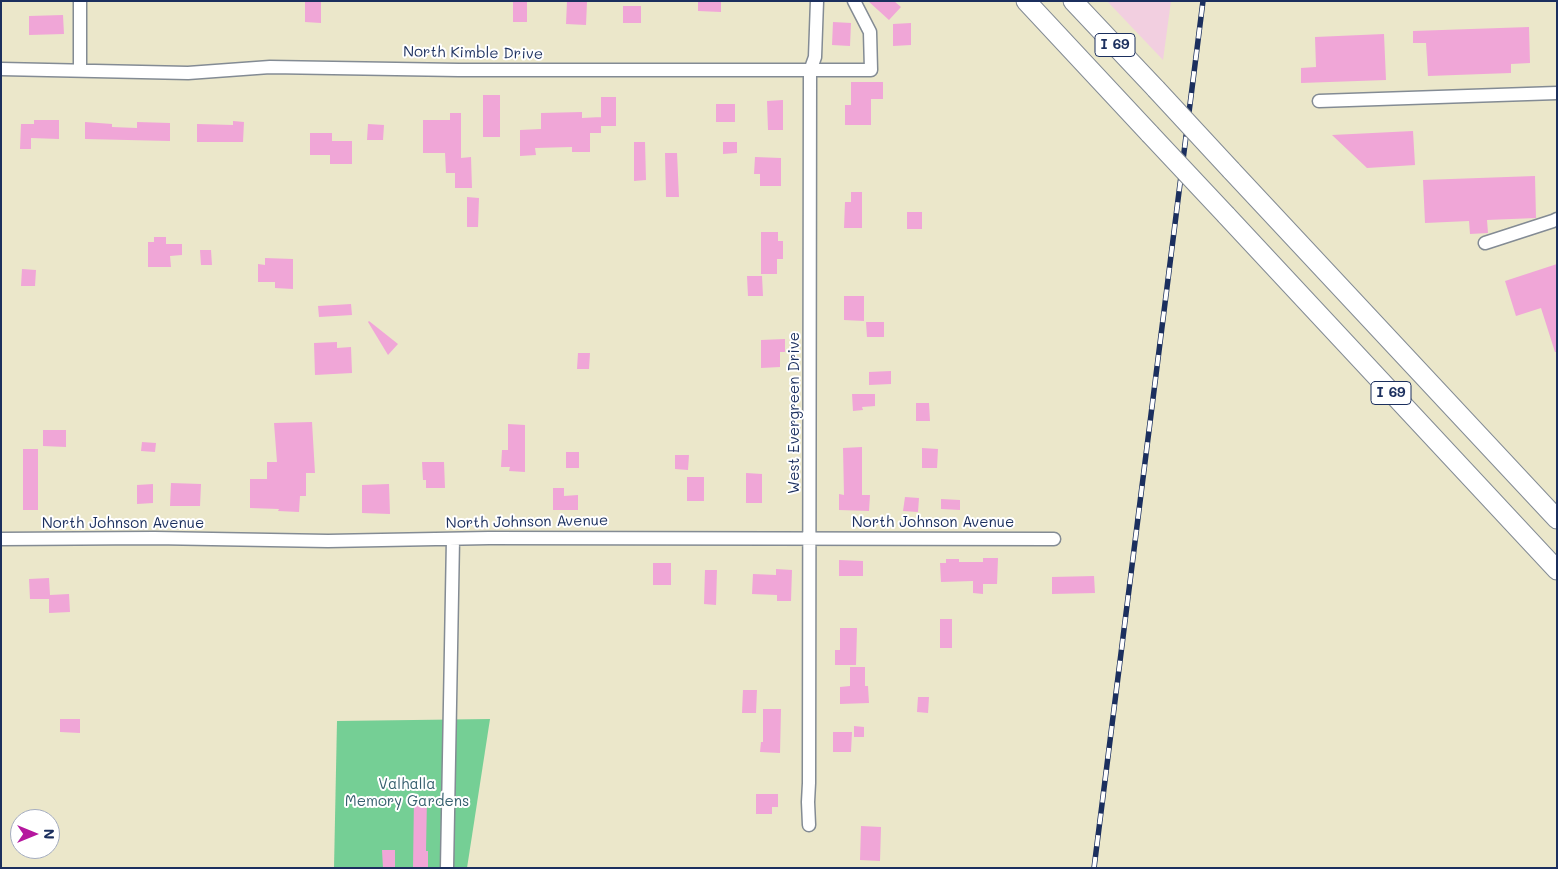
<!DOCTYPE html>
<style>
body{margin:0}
#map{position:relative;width:1558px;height:869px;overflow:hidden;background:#ebe7ca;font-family:Mali,sans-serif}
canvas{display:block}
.frame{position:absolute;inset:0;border:2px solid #1b2f5e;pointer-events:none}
.north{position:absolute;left:10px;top:809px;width:50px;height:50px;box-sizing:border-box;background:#fff;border:1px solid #a4acbf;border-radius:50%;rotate:90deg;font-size:14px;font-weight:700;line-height:20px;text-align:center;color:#1b2f5e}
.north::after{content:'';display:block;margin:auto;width:18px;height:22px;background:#b5179e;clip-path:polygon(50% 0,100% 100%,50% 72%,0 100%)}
</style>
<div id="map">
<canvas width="1558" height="869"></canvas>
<div class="frame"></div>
<div class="north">N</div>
</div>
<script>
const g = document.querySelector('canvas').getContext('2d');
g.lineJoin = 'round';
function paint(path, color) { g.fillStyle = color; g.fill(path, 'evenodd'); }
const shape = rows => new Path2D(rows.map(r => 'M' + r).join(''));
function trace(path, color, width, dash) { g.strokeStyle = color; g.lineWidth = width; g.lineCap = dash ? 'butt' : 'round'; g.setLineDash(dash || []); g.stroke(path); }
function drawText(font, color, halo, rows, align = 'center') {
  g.font = font + ' Mali,sans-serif'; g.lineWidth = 4; g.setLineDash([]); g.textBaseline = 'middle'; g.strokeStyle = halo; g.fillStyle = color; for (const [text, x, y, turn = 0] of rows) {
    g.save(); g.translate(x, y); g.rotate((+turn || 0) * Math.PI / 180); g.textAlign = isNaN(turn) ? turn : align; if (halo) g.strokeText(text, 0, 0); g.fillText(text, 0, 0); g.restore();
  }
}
paint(shape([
 [1107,1,1171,1,1163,60]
]), '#f2cfe0');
paint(shape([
 [490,719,467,868,334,868,337,721]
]), '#75cf95');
paint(shape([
 [305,1,321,1,321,23,305,22],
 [513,1,527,1,527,22,513,22],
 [567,1,587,2,586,25,566,24],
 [698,1,721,1,721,12,698,11],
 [868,1,894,1,901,7,889,20],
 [623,6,641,6,641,23,623,23],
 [63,15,64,34,29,35,29,16],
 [833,22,851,23,850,46,832,45],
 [911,23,911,45,893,46,893,24],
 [1529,27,1530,63,1511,64,1511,73,1428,76,1426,43,1413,43,1413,31],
 [1384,34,1386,80,1301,83,1301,68,1316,67,1315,37],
 [851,82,883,82,883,99,871,99,871,125,845,125,845,105,851,105],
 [483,95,500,95,500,137,483,137],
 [601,97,616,97,616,126,601,126],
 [783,100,783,130,768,130,767,101],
 [716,104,735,104,735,122,716,122],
 [582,112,582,118,601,117,601,133,590,133,590,152,572,152,572,147,535,148,536,155,520,156,520,130,541,129,541,113],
 [450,113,461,113,461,158,471,157,472,188,455,188,455,173,446,173,445,153,423,153,423,120,450,120],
 [34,120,59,120,59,139,31,138,31,149,20,149,21,124,34,124],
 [233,121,244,122,243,142,197,142,197,124,233,125],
 [85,122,112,124,112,127,137,128,137,122,170,123,170,141,85,139],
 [368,124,384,125,383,140,367,140],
 [1413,131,1415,165,1367,168,1332,135],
 [310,133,332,133,332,141,352,141,352,164,330,164,330,155,310,155],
 [634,142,645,142,646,180,634,181],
 [723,142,737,142,737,153,723,154],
 [665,153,677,153,679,197,666,197],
 [755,157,781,158,781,186,760,186,760,174,754,174],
 [1535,176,1536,218,1487,220,1488,233,1470,234,1469,221,1425,223,1423,180],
 [851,192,862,192,862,228,844,228,845,202,851,202],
 [467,197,479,198,478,227,467,227],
 [907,212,922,212,922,229,907,229],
 [761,232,778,232,778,241,783,241,783,259,777,259,777,274,761,274],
 [154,237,166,237,166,244,182,244,182,255,170,256,171,267,148,267,148,242,154,242],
 [200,250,211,250,212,265,201,265],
 [265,258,293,259,293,289,275,288,275,282,258,282,258,264,265,265],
 [1557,264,1557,352,1555,352,1541,308,1516,316,1505,281],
 [22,269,36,270,35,286,21,286],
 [747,276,762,276,763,296,748,296],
 [844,296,864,296,864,321,844,320],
 [351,304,352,315,319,317,318,306],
 [369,321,398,344,388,355,368,322],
 [866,322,884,322,884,337,867,337],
 [785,339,785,352,780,352,780,367,761,368,761,340],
 [337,342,337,348,351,347,352,373,315,375,314,343],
 [578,353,590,353,589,369,577,369],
 [891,371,891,384,869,385,869,372],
 [852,394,875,394,875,406,862,407,863,410,853,411],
 [916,403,929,403,930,421,916,421],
 [312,422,315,473,306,473,306,496,300,496,299,512,278,511,279,509,250,508,250,479,267,479,267,462,277,462,274,423],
 [508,424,525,425,525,472,509,471,510,467,501,467,502,450,508,450],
 [43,430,66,430,66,447,43,446],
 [142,442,156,443,155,452,141,451],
 [862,447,862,495,870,495,869,511,839,510,839,494,844,495,843,448],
 [922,448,938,449,937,468,922,468],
 [23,449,38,449,38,510,23,510],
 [566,452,579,452,579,468,566,468],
 [675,455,689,455,688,470,675,469],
 [422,462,444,462,445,488,426,488,426,480,423,480],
 [746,473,762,474,762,503,746,503],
 [687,477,704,477,704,501,687,501],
 [171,483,201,484,200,506,170,506],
 [153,484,153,503,137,504,137,485],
 [389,484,390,514,362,513,362,485],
 [553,488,564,488,564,496,578,495,578,510,553,510],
 [905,497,919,498,918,512,903,511],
 [941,499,960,500,960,510,941,509],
 [983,558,998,558,997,584,983,584,983,594,973,593,973,581,941,582,940,563,946,563,946,559,959,559,959,562,983,562],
 [839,560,863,561,863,576,839,576],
 [653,563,671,563,671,585,653,585],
 [776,569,792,570,791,601,777,601,777,595,752,594,753,574,776,575],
 [705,570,717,570,716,605,704,604],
 [1094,576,1095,593,1052,594,1052,577],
 [49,578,50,595,69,594,70,612,49,613,49,599,30,599,29,579],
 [940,619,952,619,952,648,940,648],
 [840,628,857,628,856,665,835,665,835,650,840,650],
 [850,667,865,667,865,686,868,686,869,703,840,704,840,687,850,686],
 [743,690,757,690,756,713,742,713],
 [918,697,929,697,928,713,917,712],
 [763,709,781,709,780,753,760,752,761,742,763,742],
 [60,719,80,719,80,733,60,732],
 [854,726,864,727,864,737,854,737],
 [833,732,852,732,851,752,833,752],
 [756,794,778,794,778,807,772,807,772,814,756,814],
 [414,798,427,798,426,851,428,851,428,868,413,868],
 [861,826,881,827,880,861,860,860],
 [382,850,395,850,395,868,383,868]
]), '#f0a6d7');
const minor = shape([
 [80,1,80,70],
 [1,69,188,73,270,67,459,70,871,70,870,32,854,1],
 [1319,101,1557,93],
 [1485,243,1553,221,1557,219],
 [1,539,154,538,328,541,489,538,1054,539],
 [809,825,808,802,809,783,810,71,815,57,817,1],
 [447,868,453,539]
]);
const highway = shape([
 [1026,1,1150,134],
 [1073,1,1156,89],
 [1231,170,1557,519],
 [1226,215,1557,570]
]);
trace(minor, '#838b94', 15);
trace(highway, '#838b94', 21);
trace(minor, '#fff', 12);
trace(highway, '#fff', 19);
const rail = shape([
 [1094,868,1203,1]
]);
trace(rail, '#1b2f5e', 5.5);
trace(rail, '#fff', 4, [11]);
const highwayBridge = shape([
 [1156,89,1231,170],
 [1150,134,1226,215]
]);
trace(highwayBridge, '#838b94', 21, []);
trace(highwayBridge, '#fff', 19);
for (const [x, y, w] of [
 [1115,45,40],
 [1391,393,40]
]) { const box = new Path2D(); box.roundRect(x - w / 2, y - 11.5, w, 23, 4); g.fillStyle = '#fff'; g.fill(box); trace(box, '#1b2f5e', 1); }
drawText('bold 14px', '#1b2f5e', null, [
 ["I 69",1115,45],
 ["I 69",1391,393]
]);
drawText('15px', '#1b2f5e', '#fff', [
 ["North Kimble Drive",473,53,1],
 ["West Evergreen Drive",794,413,-90],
 ["North Johnson Avenue",527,522,-1],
 ["North Johnson Avenue",933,522],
 ["North Johnson Avenue",123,523]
]);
drawText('15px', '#365f6e', '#fff', [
 ["Valhalla",407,784],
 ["Memory Gardens",407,801]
]);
</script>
